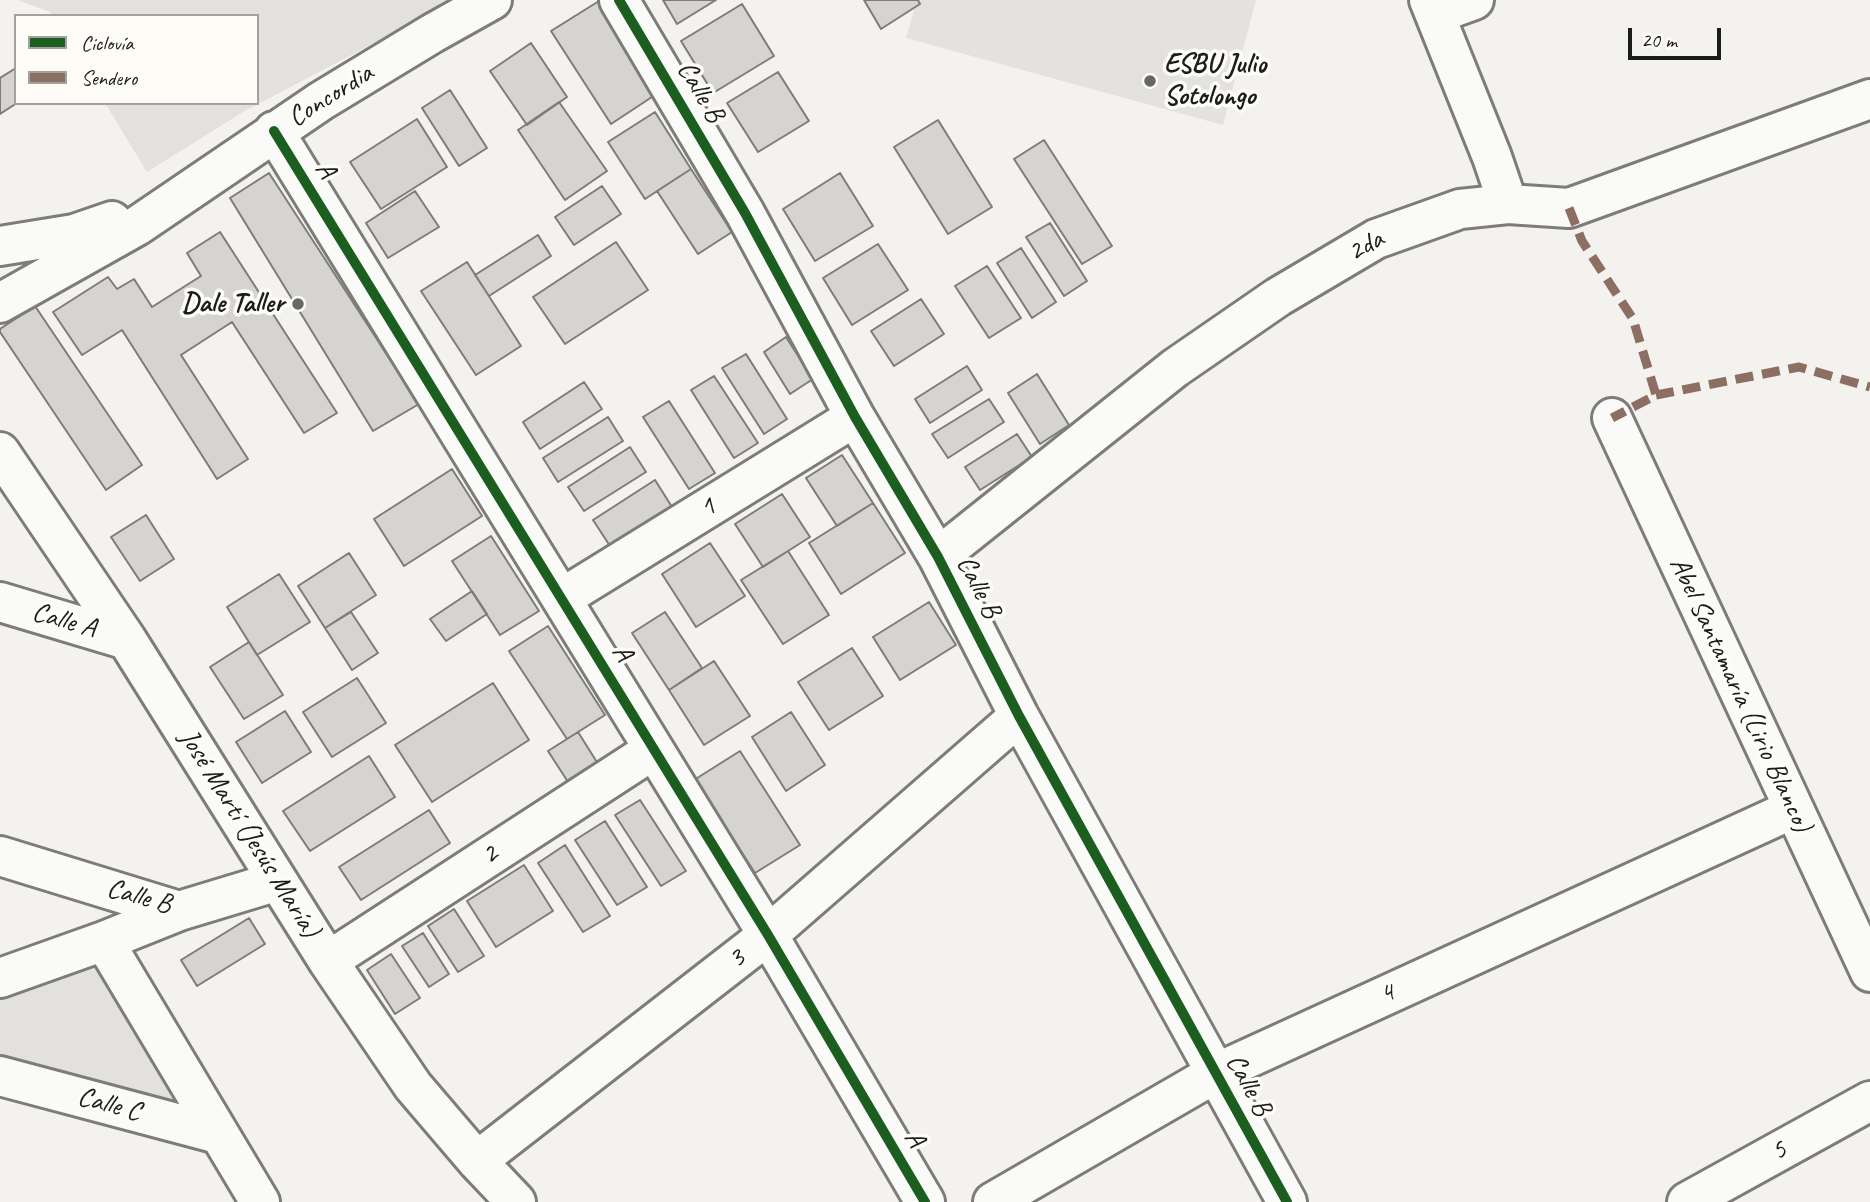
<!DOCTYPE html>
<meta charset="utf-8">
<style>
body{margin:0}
#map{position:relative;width:1870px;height:1202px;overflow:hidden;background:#f3f2ef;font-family:Caveat,sans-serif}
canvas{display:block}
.legend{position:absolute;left:14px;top:14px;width:245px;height:91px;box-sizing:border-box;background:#fdfcf7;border:2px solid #a3a29f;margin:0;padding:9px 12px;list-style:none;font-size:21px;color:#1c1c1c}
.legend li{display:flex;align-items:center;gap:14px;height:35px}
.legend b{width:35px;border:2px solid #a3a29f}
.scale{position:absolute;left:1628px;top:28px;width:93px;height:32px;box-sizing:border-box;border:4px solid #1c1c1c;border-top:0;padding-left:9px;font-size:21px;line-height:24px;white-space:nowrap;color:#1c1c1c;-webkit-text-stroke:5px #fdfcf7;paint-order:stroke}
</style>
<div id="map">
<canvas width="1870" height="1202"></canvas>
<ul class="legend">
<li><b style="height:9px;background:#1b5e20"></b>Ciclovía</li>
<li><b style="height:9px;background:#8d6e63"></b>Sendero</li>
</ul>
<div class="scale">20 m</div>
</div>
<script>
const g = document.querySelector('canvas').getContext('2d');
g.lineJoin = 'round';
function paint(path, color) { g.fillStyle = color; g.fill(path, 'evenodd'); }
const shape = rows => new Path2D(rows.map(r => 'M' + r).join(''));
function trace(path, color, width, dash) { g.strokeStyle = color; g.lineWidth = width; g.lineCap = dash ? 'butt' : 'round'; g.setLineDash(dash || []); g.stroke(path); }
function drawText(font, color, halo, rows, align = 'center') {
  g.font = font + ' Caveat,sans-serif'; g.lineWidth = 7; g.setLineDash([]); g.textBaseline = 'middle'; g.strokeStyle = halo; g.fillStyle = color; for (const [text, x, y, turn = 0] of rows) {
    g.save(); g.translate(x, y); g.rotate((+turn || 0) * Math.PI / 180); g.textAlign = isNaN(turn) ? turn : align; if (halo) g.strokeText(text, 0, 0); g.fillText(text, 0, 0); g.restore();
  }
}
paint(shape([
 [917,0,1256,0,1223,125,906,38]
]), '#e3e2de');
paint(shape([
 [18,0,456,0,243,112,147,172,105,103,257,103,257,16,52,16,50,12],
 [1094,0,1180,0,1154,92,1074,69],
 [104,941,218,1134,0,1076,0,978]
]), '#e2e1dd');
const building = shape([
 [663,0,716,0,677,24,663,0],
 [864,0,918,0,920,4,881,29,864,0],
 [599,1,658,93,611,124,551,31,599,1],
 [742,4,774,56,713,93,681,41,742,4],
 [531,43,567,97,527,125,490,71,531,43],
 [16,68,17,103,0,114,0,78,16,68],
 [778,72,809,121,758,152,727,103,778,72],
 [450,90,487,148,459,166,422,108,450,90],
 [559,102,607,171,565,200,518,130,559,102],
 [655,112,691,169,645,199,608,142,655,112],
 [417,119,447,167,381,209,350,162,417,119],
 [938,120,992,207,948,234,894,147,938,120],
 [1044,140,1112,246,1082,264,1014,159,1044,140],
 [691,169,732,232,698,254,657,191,691,169],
 [269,173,419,404,373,431,230,198,269,173],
 [840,173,873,226,815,261,783,209,840,173],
 [602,186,621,214,574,245,555,217,602,186],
 [415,191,439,227,388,258,366,223,415,191],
 [1050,223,1087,281,1064,296,1026,237,1050,223],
 [220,232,337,413,304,433,232,322,181,355,248,459,217,479,122,330,82,355,53,312,108,277,117,289,134,279,152,307,201,276,187,253,220,232],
 [538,235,551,256,489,296,475,275,538,235],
 [616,242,648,290,565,344,533,297,616,242],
 [878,244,908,290,852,325,823,278,878,244],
 [1021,248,1056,302,1032,318,997,263,1021,248],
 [467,262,521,346,476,375,421,291,467,262],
 [987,266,1021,318,989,338,955,286,987,266],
 [921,299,944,334,894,366,871,331,921,299],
 [35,306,142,465,106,490,0,332,0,329,35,306],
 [786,337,813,379,790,394,764,352,786,337],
 [746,354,787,419,764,434,722,368,746,354],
 [967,366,982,390,930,423,915,399,967,366],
 [1037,374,1069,425,1040,444,1008,393,1037,374],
 [714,376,758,443,734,458,691,390,714,376],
 [584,382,602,409,540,449,523,422,584,382],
 [989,399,1004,422,948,458,932,434,989,399],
 [669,401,715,473,689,489,643,417,669,401],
 [608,417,623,441,558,482,543,458,608,417],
 [1017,434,1032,457,980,490,965,467,1017,434],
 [630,447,646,472,584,511,568,487,630,447],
 [842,455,873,503,837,526,806,478,842,455],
 [452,469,482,516,404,566,374,519,452,469],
 [655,480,672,507,610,546,593,520,655,480],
 [782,494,810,537,763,567,735,524,782,494],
 [873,503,905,553,841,594,809,543,873,503],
 [146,515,174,559,140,581,111,537,146,515],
 [491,536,539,611,500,635,452,561,491,536],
 [710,543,745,596,696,627,662,574,710,543],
 [788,551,829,615,783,644,741,580,788,551],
 [349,553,376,595,325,628,298,586,349,553],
 [279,574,310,622,257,655,227,607,279,574],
 [472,591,487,614,446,641,430,619,472,591],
 [929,602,956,645,900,680,873,637,929,602],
 [351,612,378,653,352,670,325,628,351,612],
 [665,612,702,668,669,690,632,633,665,612],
 [548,626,605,715,567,739,509,651,548,626],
 [249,642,283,695,244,719,210,667,249,642],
 [852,648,883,696,829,730,798,682,852,648],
 [714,661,750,716,704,745,669,690,714,661],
 [357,678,386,723,332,757,303,712,357,678],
 [493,683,529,740,432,802,395,745,493,683],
 [285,711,311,752,262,783,236,742,285,711],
 [791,712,825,765,786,791,752,737,791,712],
 [578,732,600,767,570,785,548,751,578,732],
 [740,751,800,845,755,873,694,780,740,751],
 [369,756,395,797,310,851,283,811,369,756],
 [640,800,686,871,661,886,615,815,640,800],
 [429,810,450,843,361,900,339,867,429,810],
 [605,821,647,887,617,905,575,840,605,821],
 [565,845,610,916,583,932,538,863,565,845],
 [524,865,553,911,496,947,467,901,524,865],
 [454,909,484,956,458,972,428,926,454,909],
 [249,918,265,944,197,986,181,960,249,918],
 [423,933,449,974,429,987,402,946,423,933],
 [391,954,420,998,395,1014,367,970,391,954]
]);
paint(building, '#d5d4d2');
trace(building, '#7d7c7b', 2);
const minor = shape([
 [619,0,745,213,855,417,938,557,1019,716,1287,1202],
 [1429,0,1492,157,1508,204],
 [1435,14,1474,0],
 [274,131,768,935,925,1202],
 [0,246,74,234,112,221],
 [0,303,137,226,321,101,433,33,492,0],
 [1612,418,1870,972],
 [0,452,127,640,328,961,413,1086,477,1161,516,1202],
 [938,557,1175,368,1278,297,1376,239,1460,209,1508,204,1569,208,1870,99],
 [562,598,855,417],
 [0,602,127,640],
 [0,856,179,911,278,881],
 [104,941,260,1202],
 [328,961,653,750],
 [0,978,104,941,179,911],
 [0,1076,218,1134],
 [477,1161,768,935,1019,716],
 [993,1202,1216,1073,1793,809],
 [1687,1202,1870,1101]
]);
trace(minor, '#7d7c7b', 44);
trace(minor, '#fafaf8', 38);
trace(shape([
 [1569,208,1582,241,1633,319,1656,395,1612,418],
 [1656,395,1799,367,1870,387]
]), '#8d6e63', 9, [18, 9]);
trace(shape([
 [619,0,745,213,855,417,938,557,1019,716,1287,1202],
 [274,131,768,935,925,1202]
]), '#1b5e20', 10);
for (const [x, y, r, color] of [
 [1150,81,7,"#676766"],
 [298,304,7,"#676766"]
]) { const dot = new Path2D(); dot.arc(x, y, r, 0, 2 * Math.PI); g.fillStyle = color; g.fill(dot); trace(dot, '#fdfcf7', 2.5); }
drawText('bold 28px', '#1c1c1c', '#fdfcf7', [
 ["ESBU Julio",1164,65],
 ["Sotolongo",1164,97],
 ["Dale Taller",284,304,"right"]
], 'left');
drawText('28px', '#1c1c1c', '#fdfcf7', [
 ["Calle B",700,92,59],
 ["Concordia",331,96,-32],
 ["A",325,170,58],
 ["2da",1366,246,-28],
 ["1",708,508,-32],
 ["Calle B",978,587,63],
 ["Calle A",64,621,16],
 ["A",622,653,59],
 ["Abel Santamaría (Lirio Blanco)",1740,695,65],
 ["José Martí (Jesús María)",249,834,58],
 ["2",490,855,-33],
 ["Calle B",139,897,15],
 ["3",737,959,-38],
 ["4",1387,994,-25],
 ["Calle B",1248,1085,61],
 ["Calle C",109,1105,15],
 ["A",914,1139,60],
 ["5",1779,1151,-29]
]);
</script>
